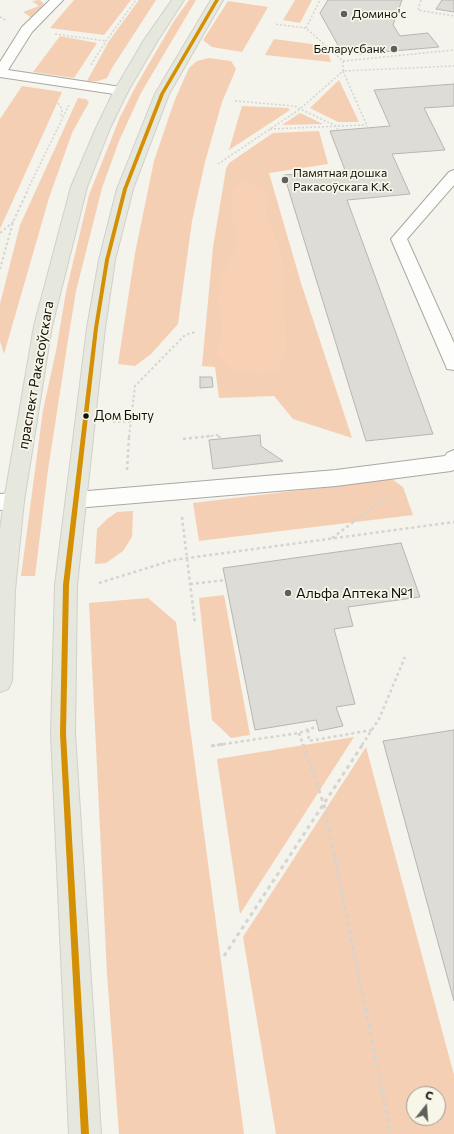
<!DOCTYPE html>
<meta charset="utf-8">
<style>
body{margin:0}
#map{position:relative;width:454px;height:1134px;overflow:hidden;background:#f4f3ec;font-family:Commissioner,sans-serif}
canvas{display:block}
.north{position:absolute;left:406px;top:1086px;width:40px;height:40px;box-sizing:border-box;background:#f8f6e9;border:1px solid #9c9a91;border-radius:50%;rotate:17deg;font-size:11px;font-weight:700;line-height:16px;text-align:center;color:#11100c}
.north::after{content:'';display:block;margin:auto;width:14px;height:18px;background:#605f5a;clip-path:polygon(50% 0,100% 100%,50% 72%,0 100%)}
</style>
<div id="map">
<canvas width="454" height="1134"></canvas>
<div class="north">С</div>
</div>
<script>
const g = document.querySelector('canvas').getContext('2d');
g.lineJoin = 'round';
function paint(path, color) { g.fillStyle = color; g.fill(path, 'evenodd'); }
const shape = rows => new Path2D(rows.map(r => 'M' + r).join(''));
function trace(path, color, width, dash) { g.strokeStyle = color; g.lineWidth = width; g.lineCap = dash ? 'butt' : 'round'; g.setLineDash(dash || []); g.stroke(path); }
function drawText(font, color, halo, rows, align = 'center') {
  g.font = font + ' Commissioner,sans-serif'; g.lineWidth = 3.5; g.setLineDash([]); g.textBaseline = 'middle'; g.strokeStyle = halo; g.fillStyle = color; for (const [text, x, y, turn = 0] of rows) {
    g.save(); g.translate(x, y); g.rotate((+turn || 0) * Math.PI / 180); g.textAlign = isNaN(turn) ? turn : align; if (halo) g.strokeText(text, 0, 0); g.fillText(text, 0, 0); g.restore();
  }
}
paint(shape([
 [40,0,44,4,32,18,23,12,39,6,32,1],
 [74,0,131,0,104,35,50,28],
 [139,0,156,0,112,68,107,78,98,81,87,81,109,41],
 [189,0,196,0,141,93,119,141,102,188,76,291,68,340,48,470,35,576,21,576,43,410,56,351,66,292,89,195,120,117,137,84,174,21],
 [295,0,312,0,300,23,283,20],
 [228,1,268,7,242,52,212,47,203,40],
 [60,36,97,43,74,78,33,72],
 [274,39,326,46,331,62,265,55],
 [209,58,231,61,236,69,222,102,205,162,192,221,178,324,151,354,135,366,118,364,135,253,154,161,174,102,189,68,197,61],
 [339,80,359,122,338,122,310,108],
 [22,86,62,92,0,229,0,119],
 [78,98,86,99,89,102,72,133,49,198,4,354,0,341,0,304,20,225],
 [242,106,288,108,290,110,229,150],
 [300,113,323,124,282,125],
 [319,131,328,164,269,173,301,283,352,438,293,419,274,396,219,398,215,367,202,366,213,247,226,169,229,163,273,133],
 [392,479,403,487,413,515,199,541,193,503],
 [133,511,132,537,123,551,106,563,95,564,97,529,107,519,117,512],
 [224,595,250,735,231,738,212,720,199,598],
 [148,598,176,622,244,1134,119,1134,107,974,89,603],
 [354,737,240,914,217,759],
 [366,747,454,1075,454,1134,276,1134,243,937],
 [414,1094,438,1094,438,1118,414,1118]
]), '#f5cfb3');
paint(shape([
 [243,179,269,193,266,213,283,258,286,352,278,369,259,374,231,370,215,355,219,345,222,325,218,303,221,279,238,241,231,213,232,190]
]), '#f8d0b4');
const building = shape([
 [328,0,402,0,393,25,400,36,428,33,439,47,359,54,356,46,339,47,320,13,328,0],
 [442,0,454,0,454,12,436,9,442,0],
 [454,84,454,106,424,108,445,150,392,154,410,194,347,200,433,434,366,441,284,175,345,170,330,131,390,126,374,90,454,84],
 [200,377,212,377,213,387,200,388,200,377],
 [260,435,261,446,283,461,213,469,209,440,260,435],
 [401,543,420,597,348,607,353,626,334,629,355,704,336,707,343,726,319,731,316,720,255,730,223,568,401,543],
 [454,730,454,1001,383,741,454,730]
]);
paint(building, '#dddcd6');
trace(building, '#b7b5b1', 1);
const minor = shape([
 [50,0,63,0,32,32,8,70,121,87,126,88,128,91,126,94,121,95,0,77,0,62,22,27,50,0],
 [454,170,454,185,407,239,454,343,454,370,447,369,445,364,391,239,449,172,454,170],
 [454,450,454,470,451,471,336,486,76,508,69,506,66,500,69,494,76,492,336,470,445,456,447,453,454,450],
 [14,493,21,495,24,501,21,507,14,509,0,510,0,494,14,493]
]);
const major = shape([
 [172,0,184,0,158,40,128,91,110,128,87,187,52,326,24,501,15,590,12,681,8,689,0,692,0,530,4,501,34,326,71,187,96,128,114,91,144,40,172,0],
 [211,0,223,0,169,94,133,189,115,260,105,328,77,585,75,734,101,1134,69,1134,51,734,55,585,87,328,99,260,117,189,155,94,211,0]
]);
trace(minor, '#a9a8a2', 2);
trace(major, '#d0d0cc', 2);
trace(shape([
 [421,0,418,10,454,16],
 [0,17,7,21],
 [306,28,320,0],
 [55,34,106,41],
 [343,61,454,50],
 [91,65,106,41,136,0],
 [235,101,294,106,336,126,338,130],
 [58,103,62,109,61,117],
 [368,128,343,71,454,66],
 [270,129,366,125],
 [218,164,300,109,343,71,343,61,306,28,274,24],
 [26,193,69,105]
]), '#d4d4d1', 1.5, [2, 2]);
trace(shape([
 [0,233,13,222],
 [0,269,13,222,27,192],
 [113,422,130,422],
 [129,437,135,386,185,335,195,332],
 [201,437,219,435,220,437]
]), '#d4d4d1', 2, [2.5, 2.5]);
trace(shape([
 [219,436,220,439],
 [183,439,210,436],
 [127,470,129,436],
 [182,517,195,624],
 [332,538,387,497],
 [99,583,173,560,454,522],
 [190,584,226,580],
 [308,730,309,741,372,730],
 [299,733,303,745],
 [217,745,299,733,318,726],
 [362,745,379,719,405,657]
]), '#d4d4d1', 2.5, [3, 3]);
trace(shape([
 [303,744,324,805,391,1134],
 [211,746,224,744],
 [224,956,363,744]
]), '#d4d4d1', 3, [4, 4]);
paint(minor, '#fdfdfc');
paint(major, '#e6e8de');
paint(shape([
 [215,0,219,0,164,94,127,189,109,260,98,328,69,585,66,734,89,1134,81,1134,60,734,63,585,94,328,105,260,123,189,160,94,215,0]
]), '#d49002');
for (const [x, y, r, color] of [
 [344,14,4,"#605f5a"],
 [394,49,4,"#605f5a"],
 [285,180,4,"#605f5a"],
 [86,416,3.5,"#11100c"],
 [288,593,4,"#605f5a"]
]) { const dot = new Path2D(); dot.arc(x, y, r, 0, 2 * Math.PI); g.fillStyle = color; g.fill(dot); trace(dot, '#f8f6e9', 1.5); }
drawText('12px', '#11100c', '#f8f6e9', [
 ["Домино'c",352,14],
 ["Беларусбанк",386,49,"right"],
 ["Памятная дошка",293,173],
 ["Ракасоўскага К.К.",293,187]
], 'left');
drawText('13px', '#11100c', '#f8f6e9', [
 ["Дом Быту",94,416]
], 'left');
drawText('14px', '#11100c', '#f8f6e9', [
 ["праспект Ракасоўскага",36,375,-80]
]);
drawText('14px', '#11100c', '#f8f6e9', [
 ["Альфа Аптека №1",296,593]
], 'left');
</script>
